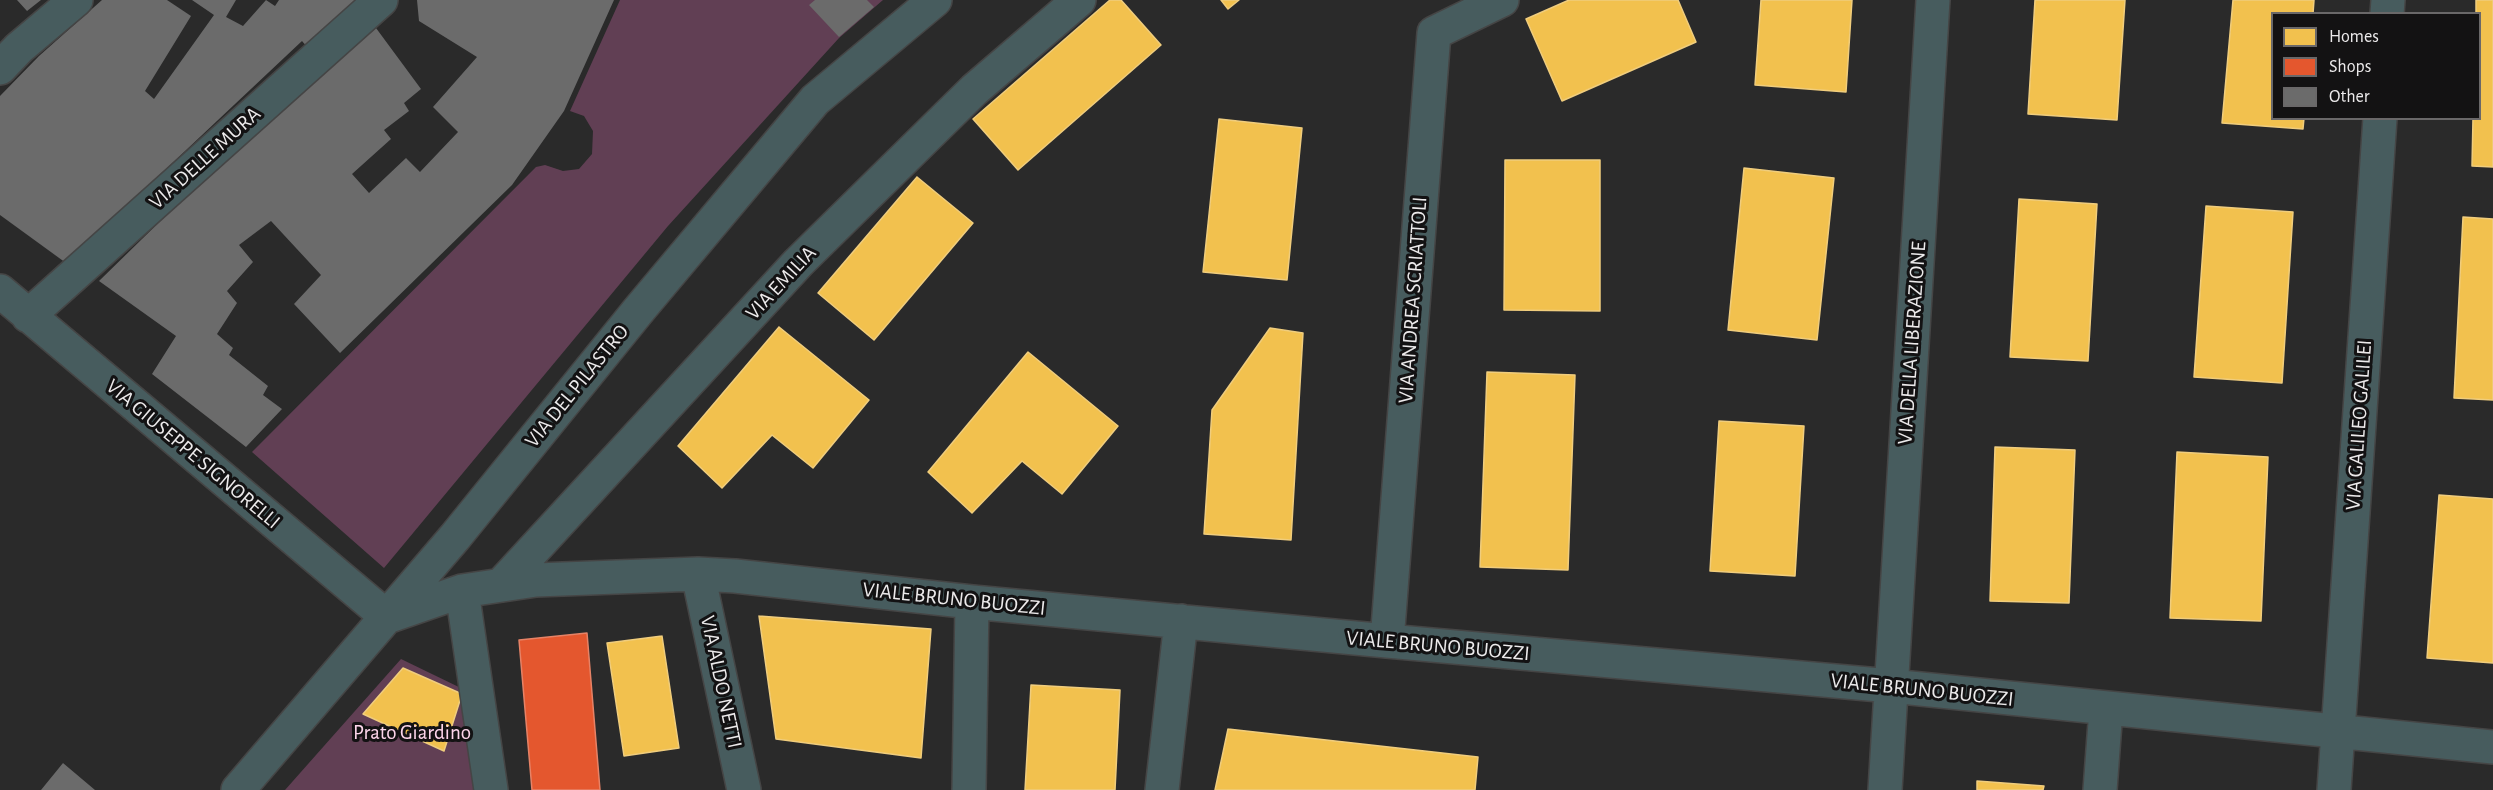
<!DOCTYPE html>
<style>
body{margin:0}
#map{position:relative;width:2493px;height:790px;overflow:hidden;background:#2a2a2a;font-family:"Alegreya Sans",sans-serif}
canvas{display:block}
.legend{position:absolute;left:2271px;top:12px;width:210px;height:108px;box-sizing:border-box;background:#131213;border:2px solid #6a6869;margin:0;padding:8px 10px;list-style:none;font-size:18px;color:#eceaeb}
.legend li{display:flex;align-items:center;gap:12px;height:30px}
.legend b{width:30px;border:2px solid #6a6869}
</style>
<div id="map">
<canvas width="2493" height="790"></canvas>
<ul class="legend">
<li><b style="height:16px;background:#f2c14e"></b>Homes</li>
<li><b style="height:16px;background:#e4572e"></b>Shops</li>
<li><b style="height:16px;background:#6b6b6b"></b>Other</li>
</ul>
</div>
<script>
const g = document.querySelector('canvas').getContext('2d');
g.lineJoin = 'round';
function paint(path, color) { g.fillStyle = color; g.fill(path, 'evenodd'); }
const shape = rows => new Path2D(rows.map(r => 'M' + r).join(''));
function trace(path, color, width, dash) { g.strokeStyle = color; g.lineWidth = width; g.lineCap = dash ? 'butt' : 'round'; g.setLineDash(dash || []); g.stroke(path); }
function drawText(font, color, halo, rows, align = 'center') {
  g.font = font + ' "Alegreya Sans",sans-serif'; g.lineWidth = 6; g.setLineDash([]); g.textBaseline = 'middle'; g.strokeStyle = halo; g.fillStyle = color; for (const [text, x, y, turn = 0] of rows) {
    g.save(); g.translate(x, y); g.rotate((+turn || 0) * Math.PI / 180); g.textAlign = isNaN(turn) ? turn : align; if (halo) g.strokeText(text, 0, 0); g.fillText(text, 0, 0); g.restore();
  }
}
paint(shape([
 [620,0,883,0,839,38,668,226,384,568,252,452,536,167,545,165,563,171,579,169,592,154,593,131,584,116,570,111],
 [401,659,465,690,475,790,285,790]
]), '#613f54');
const homes = shape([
 [1110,0,1121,0,1161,45,1018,170,973,119,1110,0],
 [1221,0,1239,0,1228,9,1221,0],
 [1569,0,1678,0,1696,42,1562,101,1526,19,1569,0],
 [1761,0,1852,0,1846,92,1755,85,1761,0],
 [2035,0,2125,0,2117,120,2028,114,2035,0],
 [2233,0,2314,0,2313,14,2272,14,2272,118,2304,118,2303,129,2222,123,2233,0],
 [2476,0,2493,0,2493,167,2472,166,2473,118,2480,118,2480,14,2476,14,2476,0],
 [1219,119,1302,128,1287,280,1203,272,1219,119],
 [1505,160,1600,160,1600,311,1504,310,1505,160],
 [1744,168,1834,178,1817,340,1728,330,1744,168],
 [917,177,973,223,874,340,818,293,917,177],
 [2019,199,2097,204,2088,361,2010,357,2019,199],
 [2206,206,2293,212,2282,383,2194,377,2206,206],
 [2463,217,2493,219,2493,400,2454,398,2463,217],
 [779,327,869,400,813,468,772,435,722,488,678,446,779,327],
 [1270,328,1303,333,1291,540,1204,534,1212,410,1270,328],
 [1028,352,1118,426,1062,494,1022,461,972,513,928,472,1028,352],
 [1487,372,1575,375,1568,570,1480,567,1487,372],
 [1719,421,1804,426,1795,576,1710,571,1719,421],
 [1995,447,2075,450,2069,603,1990,601,1995,447],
 [2177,452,2268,457,2261,621,2170,618,2177,452],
 [2439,495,2493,499,2493,663,2427,658,2439,495],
 [759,616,931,629,921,758,776,739,759,616],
 [662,636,679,748,624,756,607,643,662,636],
 [403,668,462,694,444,751,363,714,403,668],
 [1031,685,1120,690,1115,790,1025,790,1031,685],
 [1228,729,1478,757,1475,790,1215,790,1228,729],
 [1977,781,2044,786,2043,790,1977,790,1977,781]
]);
paint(homes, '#f2c14e');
trace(homes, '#f0cd7d', 1.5);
const shops = shape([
 [587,633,600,790,532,790,519,640,587,633]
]);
paint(shops, '#e4572e');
trace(shops, '#e68367', 1.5);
paint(shape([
 [17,0,41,0,27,11],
 [102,0,167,0,191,16,145,91,154,99,214,15,192,0,236,0,226,17,243,26,266,0,275,6,279,0,360,0,308,48,302,41,66,263,0,215,0,96,39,56],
 [417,0,614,0,564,111,512,185,340,353,294,304,321,275,271,221,239,245,253,262,227,291,237,303,217,334,233,348,229,355,268,386,263,395,282,409,246,447,152,374,176,336,99,281,230,153,376,28,421,89,404,103,409,111,384,130,391,139,352,174,369,193,406,158,420,172,458,132,433,107,477,57,419,21],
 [815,0,867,0,874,7,839,37,809,5],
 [63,763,95,790,41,790]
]), '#6b6b6b');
const minor = shape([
 [2387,14,2388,0],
 [0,68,19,48,76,0],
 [0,291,387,617],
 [28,316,381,0],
 [698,574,744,790],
 [501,585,798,263,974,90,1079,0],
 [462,591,491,790],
 [387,617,462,591,536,580,698,574,735,576,972,602,1387,641,1891,686,2493,747],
 [1387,641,1434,33,1502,0],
 [238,790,455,537,638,311,815,100,935,0],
 [969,790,972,602],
 [1162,790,1181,621],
 [1885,790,1933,0],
 [2100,790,2106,709],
 [2334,790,2380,118]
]);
trace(minor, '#454545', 36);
trace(minor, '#475c5e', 33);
drawText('21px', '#eceaeb', '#131213', [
 ["VIA DELLE MURA",205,158,-42],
 ["VIA EMILIA",781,283,-47],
 ["VIA ANDREA SCRIATTOLI",1413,300,-86],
 ["VIA DELLA LIBERAZIONE",1912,343,-86],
 ["VIA DEL PILASTRO",577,386,-51],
 ["VIA GALILEO GALILEI",2359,425,-86],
 ["VIA GIUSEPPE SIGNORELLI",193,454,40],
 ["VIALE BRUNO BUOZZI",954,599,6],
 ["VIALE BRUNO BUOZZI",1438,646,5],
 ["VIA ALDO NETTI",721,682,78],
 ["VIALE BRUNO BUOZZI",1922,690,6]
]);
drawText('21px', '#fdd5eb', '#131213', [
 ["Prato Giardino",412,733]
]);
</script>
